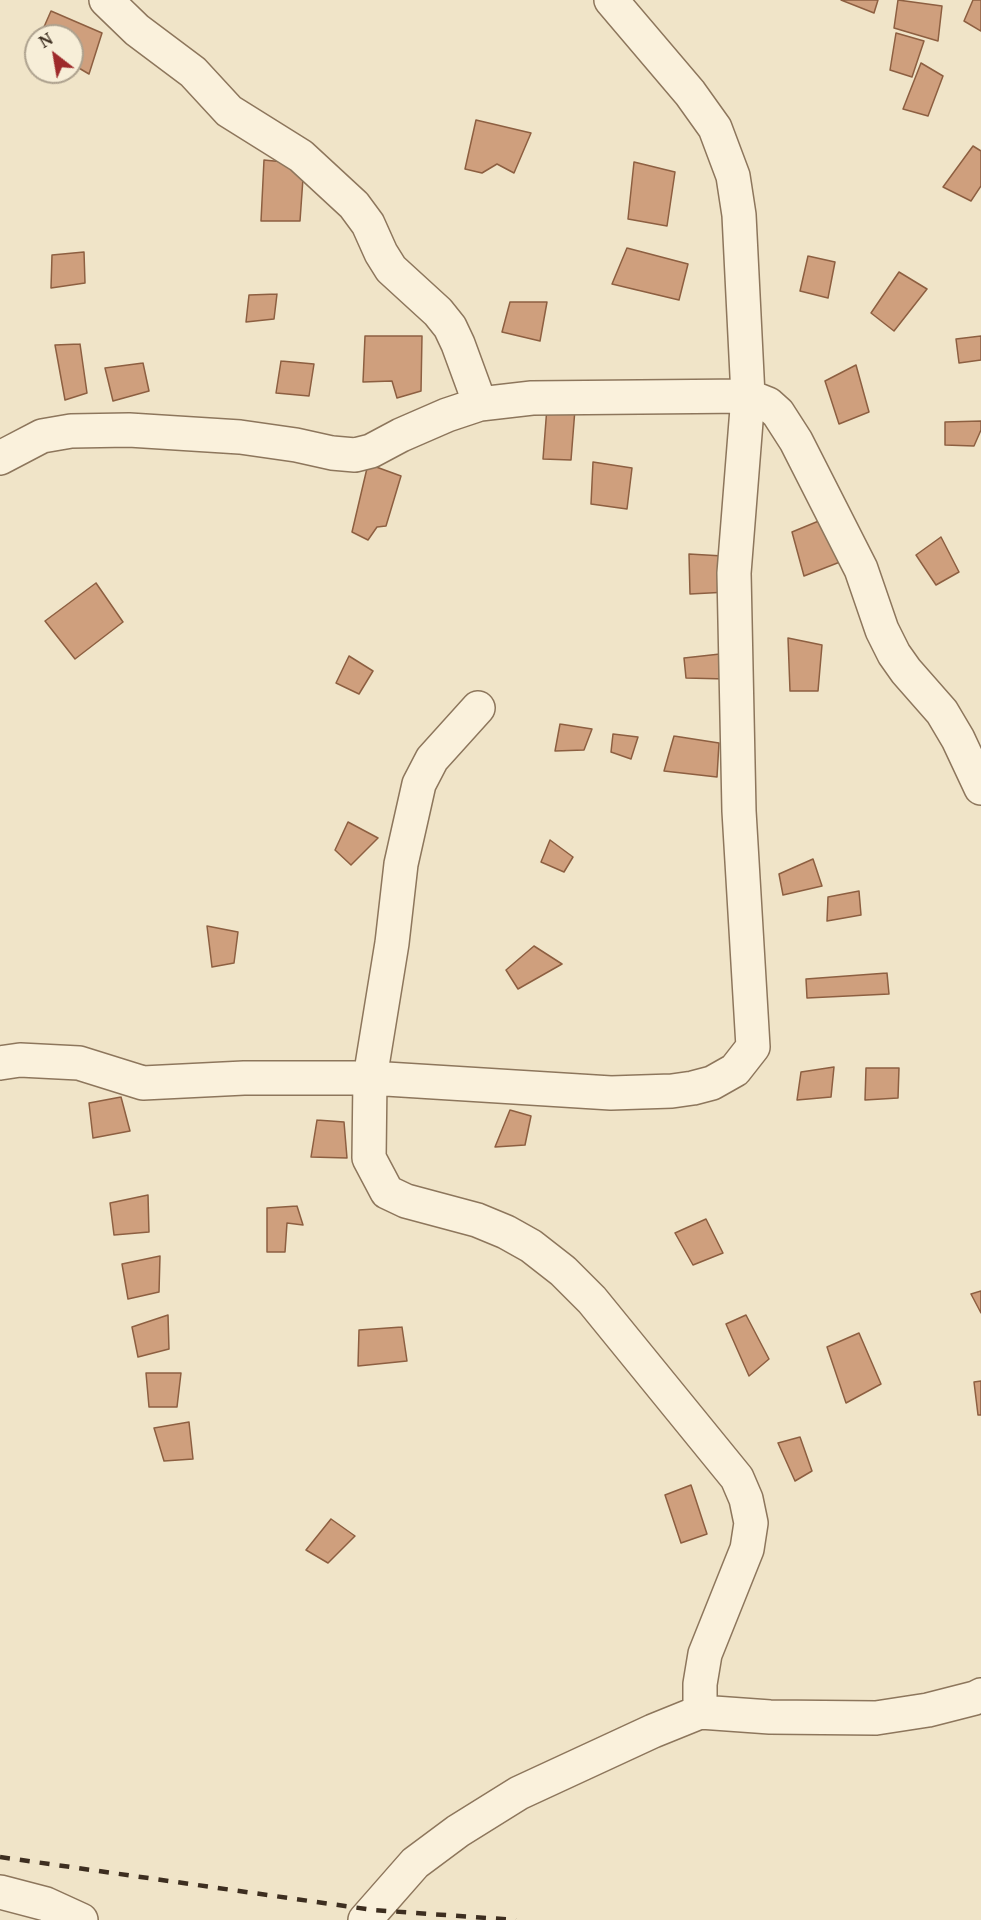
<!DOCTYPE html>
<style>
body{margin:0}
#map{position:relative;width:981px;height:1920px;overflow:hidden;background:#f0e4c8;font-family:"Noto Serif",serif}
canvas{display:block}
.north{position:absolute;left:24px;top:24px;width:60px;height:60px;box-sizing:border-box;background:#f7eed8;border:2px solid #ada18e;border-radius:50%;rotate:329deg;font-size:16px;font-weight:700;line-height:24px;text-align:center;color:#3d2e20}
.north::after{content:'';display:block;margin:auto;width:21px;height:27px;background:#9e2a2b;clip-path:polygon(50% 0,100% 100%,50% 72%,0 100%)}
</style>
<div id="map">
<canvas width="981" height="1920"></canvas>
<div class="north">N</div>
</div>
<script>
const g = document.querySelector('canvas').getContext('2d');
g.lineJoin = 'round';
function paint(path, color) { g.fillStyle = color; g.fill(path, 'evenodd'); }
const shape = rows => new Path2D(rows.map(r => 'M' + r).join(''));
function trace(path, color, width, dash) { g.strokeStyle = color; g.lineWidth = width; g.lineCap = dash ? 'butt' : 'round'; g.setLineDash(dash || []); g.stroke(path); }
const building = shape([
 [841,0,878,0,874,13,841,0],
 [898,0,942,6,938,41,894,28,898,0],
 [973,0,981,0,981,31,964,21,973,0],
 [51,11,102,33,89,74,72,64,72,36,40,36,51,11],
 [896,33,924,41,912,77,890,70,896,33],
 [921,63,943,76,928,116,903,109,921,63],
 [476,120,531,133,514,173,497,164,482,173,465,169,476,120],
 [973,146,981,151,981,186,971,201,943,187,973,146],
 [264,160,304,164,300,221,261,221,264,160],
 [634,162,675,172,667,226,628,219,634,162],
 [627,248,688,264,679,300,612,284,627,248],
 [84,252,85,283,51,288,52,255,84,252],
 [808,256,835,262,828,298,800,291,808,256],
 [899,272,927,289,894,331,871,313,899,272],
 [277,294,274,319,246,322,249,295,277,294],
 [510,302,547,302,540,341,502,332,510,302],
 [365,336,422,336,421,391,397,398,392,381,363,382,365,336],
 [981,336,981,360,959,363,956,339,981,336],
 [80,344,87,393,65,400,55,345,80,344],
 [281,361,314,364,309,396,276,393,281,361],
 [143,363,149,391,113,401,105,368,143,363],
 [856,365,869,412,839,424,825,381,856,365],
 [547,407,575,409,571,460,543,459,547,407],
 [981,421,981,430,974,446,945,445,945,422,981,421],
 [593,462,632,468,627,509,591,504,593,462],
 [368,464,401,476,386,526,377,527,368,540,352,532,368,464],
 [826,518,840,562,804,576,792,532,826,518],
 [941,537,959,572,936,585,916,555,941,537],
 [689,554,723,556,728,592,690,594,689,554],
 [96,583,123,622,75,659,45,621,96,583],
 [788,638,822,645,818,691,790,691,788,638],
 [720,654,726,679,686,678,684,658,720,654],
 [349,656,373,671,359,694,336,683,349,656],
 [560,724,592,729,584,750,555,751,560,724],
 [613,734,638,737,631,759,611,752,613,734],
 [674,736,719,743,717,777,664,771,674,736],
 [348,822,378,838,351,865,335,850,348,822],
 [550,840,573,857,564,872,541,862,550,840],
 [813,859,822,886,783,895,779,874,813,859],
 [859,891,861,915,827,921,828,897,859,891],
 [207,926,238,932,234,963,212,967,207,926],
 [534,946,562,964,518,989,506,970,534,946],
 [887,973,889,994,807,998,806,979,887,973],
 [834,1067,831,1097,797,1100,801,1072,834,1067],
 [866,1068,899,1068,898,1098,865,1100,866,1068],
 [121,1097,130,1131,93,1138,89,1103,121,1097],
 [510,1110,531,1116,525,1145,495,1147,510,1110],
 [317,1120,344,1122,347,1158,311,1157,317,1120],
 [148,1195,149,1232,114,1235,110,1203,148,1195],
 [297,1206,303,1225,287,1223,285,1252,267,1252,267,1208,297,1206],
 [706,1219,723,1253,693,1265,675,1233,706,1219],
 [160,1256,159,1292,128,1299,122,1264,160,1256],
 [981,1291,981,1313,971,1294,981,1291],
 [168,1315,169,1349,138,1357,132,1327,168,1315],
 [746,1315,769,1359,749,1376,726,1324,746,1315],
 [402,1327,407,1361,358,1366,359,1330,402,1327],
 [859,1333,881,1384,846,1403,827,1347,859,1333],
 [146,1373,181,1373,177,1407,149,1407,146,1373],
 [981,1381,981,1415,978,1415,974,1382,981,1381],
 [189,1422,193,1459,164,1461,154,1428,189,1422],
 [800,1437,812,1471,795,1481,778,1443,800,1437],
 [691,1485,707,1534,681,1543,665,1495,691,1485],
 [331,1519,355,1536,328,1563,306,1550,331,1519]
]);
paint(building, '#cf9f7d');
trace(building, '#8d5f41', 1.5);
const minor = shape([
 [106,0,137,30,193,72,229,111,301,156,354,205,368,224,381,253,391,269,438,312,450,327,458,344,480,404],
 [0,458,42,436,71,431,129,430,240,437,296,445,332,453,355,455,371,451,401,435,447,415,480,404,532,398,748,396,768,404,778,413,796,441,861,569,882,630,894,654,906,671,942,712,958,739,981,788],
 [478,708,432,759,419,784,401,864,392,943,370,1078,611,1093,672,1091,693,1088,712,1083,735,1070,753,1047,739,811,734,573,748,396,739,215,733,176,715,128,690,93,611,0],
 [0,1063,20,1060,79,1063,143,1083,244,1078,370,1078,369,1158,387,1192,406,1201,477,1220,506,1232,531,1246,563,1271,592,1300,737,1478,746,1499,751,1523,747,1549,705,1654,700,1684,700,1712],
 [0,1892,46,1904,81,1920],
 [365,1920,415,1863,458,1831,519,1793,653,1731,700,1712,770,1717,876,1718,928,1710,975,1698,981,1695]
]);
trace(minor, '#8d765c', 36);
trace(minor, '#faf1dc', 33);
trace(shape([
 [0,1857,373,1910,516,1920]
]), '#3d2e20', 4.5, [10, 10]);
</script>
